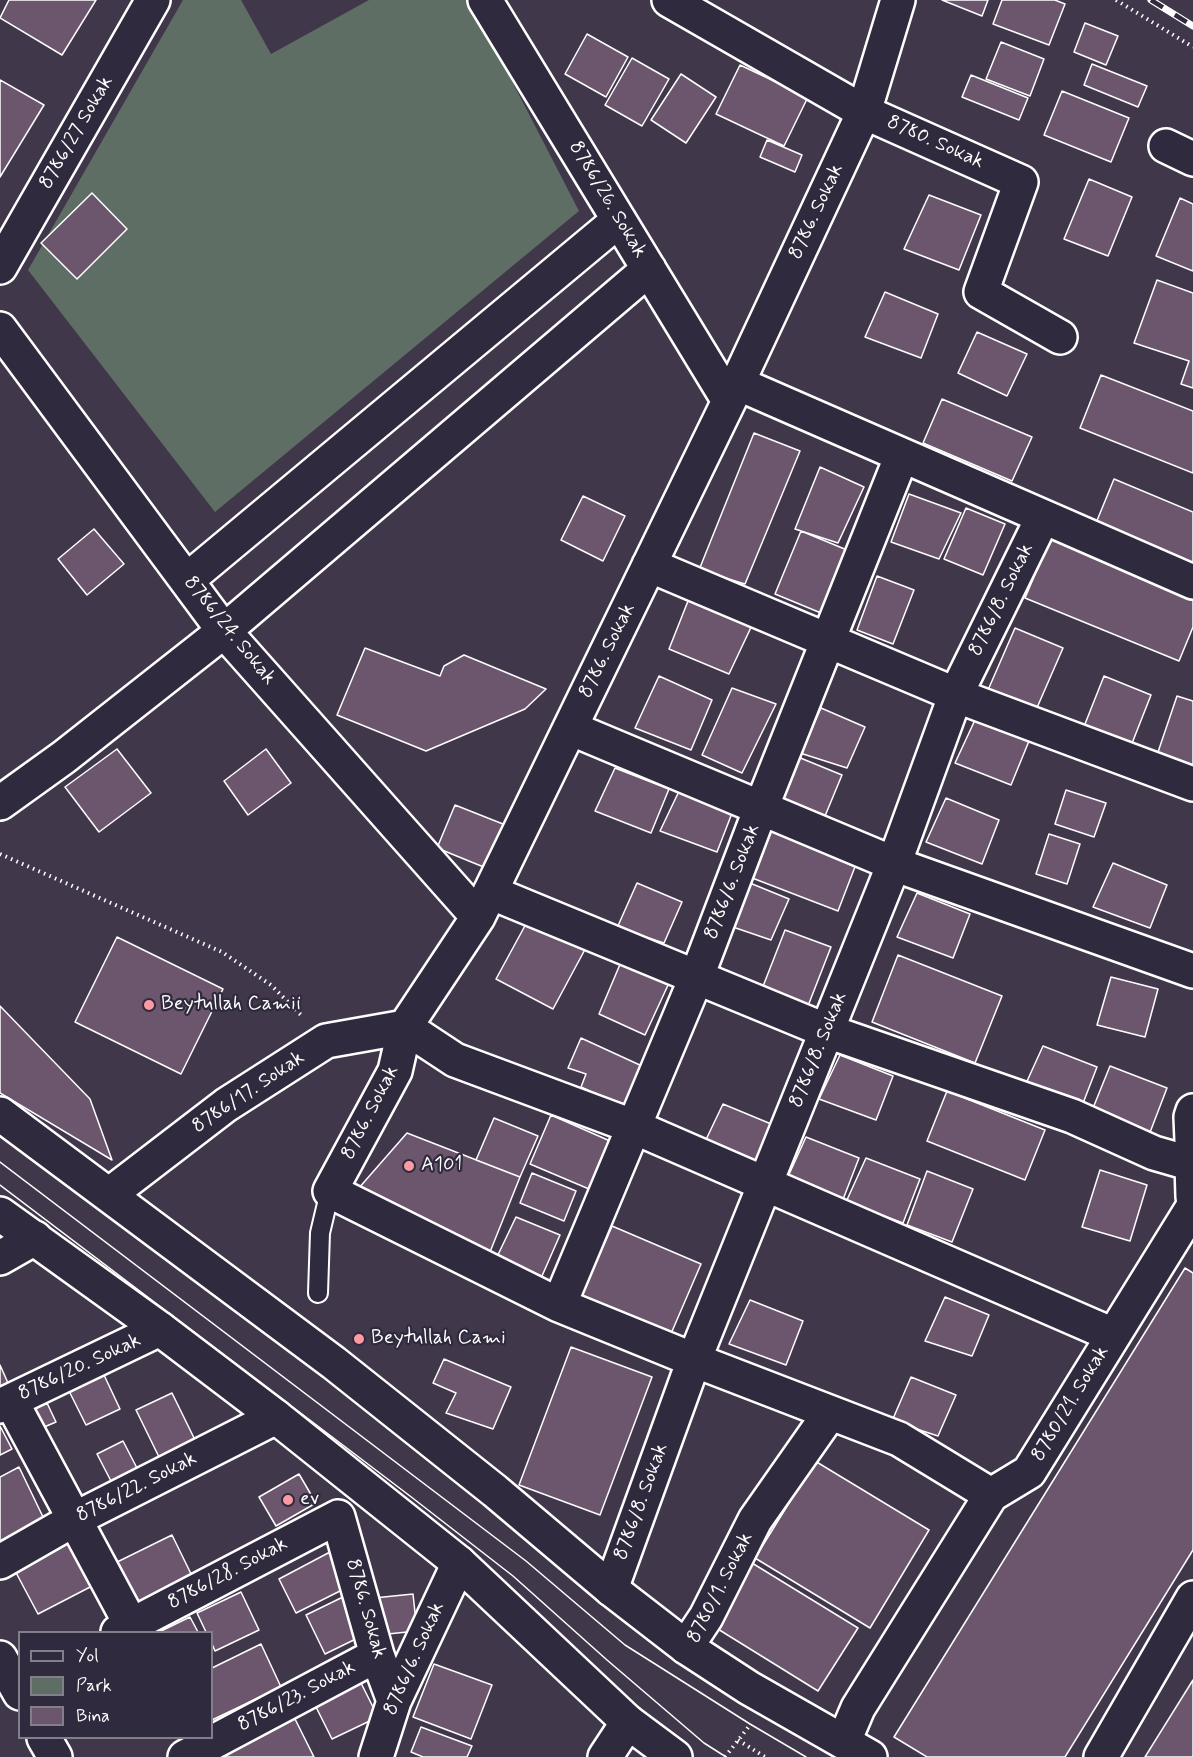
<!DOCTYPE html>
<style>
body{margin:0}
#map{position:relative;width:1193px;height:1757px;overflow:hidden;background:#41374b;font-family:Mynerve,sans-serif}
canvas{display:block}
.legend{position:absolute;left:18px;top:1631px;width:195px;height:108px;box-sizing:border-box;background:#2f2a3d;border:2px solid #827f8b;margin:0;padding:8px 10px;list-style:none;font-size:18px;color:#fff}
.legend li{display:flex;align-items:center;gap:12px;height:30px}
.legend b{width:30px;border:2px solid #827f8b}
</style>
<div id="map">
<canvas width="1193" height="1757"></canvas>
<ul class="legend">
<li><b style="height:8px;background:#2f2a3d"></b>Yol</li>
<li><b style="height:16px;background:#5f6e64"></b>Park</li>
<li><b style="height:16px;background:#6b566d"></b>Bina</li>
</ul>
</div>
<script>
const g = document.querySelector('canvas').getContext('2d');
g.lineJoin = 'round';
function paint(path, color) { g.fillStyle = color; g.fill(path, 'evenodd'); }
const shape = rows => new Path2D(rows.map(r => 'M' + r).join(''));
function trace(path, color, width, dash) { g.strokeStyle = color; g.lineWidth = width; g.lineCap = dash ? 'butt' : 'round'; g.setLineDash(dash || []); g.stroke(path); }
function drawText(font, color, halo, rows, align = 'center') {
  g.font = font + ' Mynerve,sans-serif'; g.lineWidth = 4.5; g.setLineDash([]); g.textBaseline = 'middle'; g.strokeStyle = halo; g.fillStyle = color; for (const [text, x, y, turn = 0] of rows) {
    g.save(); g.translate(x, y); g.rotate((+turn || 0) * Math.PI / 180); g.textAlign = isNaN(turn) ? turn : align; if (halo) g.strokeText(text, 0, 0); g.fillText(text, 0, 0); g.restore();
  }
}
paint(shape([
 [183,0,241,0,271,54,369,0,470,0,579,211,215,512,28,270]
]), '#5f6e64');
const building = shape([
 [9,0,96,0,62,55,0,18,9,0],
 [942,0,988,0,982,16,942,0],
 [1002,0,1055,0,1065,4,1049,45,993,24,1002,0],
 [1085,23,1118,36,1106,65,1074,52,1085,23],
 [587,34,628,57,606,97,565,74,587,34],
 [1001,42,1044,59,1030,96,986,79,1001,42],
 [632,58,669,79,642,126,605,105,632,58],
 [1092,64,1147,86,1138,107,1084,85,1092,64],
 [740,65,808,97,784,146,716,114,740,65],
 [681,74,716,97,686,143,651,120,681,74],
 [971,75,1028,98,1019,120,962,97,971,75],
 [0,80,44,105,0,177,0,80],
 [1062,91,1129,118,1111,162,1044,135,1062,91],
 [767,140,802,155,795,172,760,157,767,140],
 [1089,179,1132,197,1108,256,1064,239,1089,179],
 [92,193,127,229,77,279,41,243,92,193],
 [929,195,981,215,959,270,904,249,929,195],
 [1180,198,1193,204,1193,271,1156,256,1180,198],
 [1157,280,1193,293,1193,388,1181,384,1189,361,1134,343,1157,280],
 [885,292,938,314,921,358,865,337,885,292],
 [977,332,1027,354,1007,396,958,373,977,332],
 [1101,375,1193,411,1193,473,1080,428,1101,375],
 [942,399,1032,437,1012,481,923,443,942,399],
 [754,433,800,451,745,584,699,570,754,433],
 [820,467,864,487,838,543,795,529,820,467],
 [1114,479,1193,512,1193,563,1096,523,1114,479],
 [909,494,961,513,939,559,891,542,909,494],
 [583,496,625,516,603,561,561,540,583,496],
 [966,508,1005,524,983,575,944,559,966,508],
 [94,529,124,564,87,595,58,559,94,529],
 [801,531,847,550,821,613,775,594,801,531],
 [1050,539,1193,598,1193,627,1179,661,1025,598,1050,539],
 [877,576,914,590,893,644,857,630,877,576],
 [690,596,754,621,729,674,669,649,690,596],
 [1015,628,1063,648,1036,710,988,690,1015,628],
 [365,648,440,676,444,666,464,655,546,689,525,709,426,751,337,715,365,648],
 [659,676,712,700,691,750,635,728,659,676],
 [1104,676,1151,695,1129,751,1083,729,1104,676],
 [732,688,776,704,742,773,702,755,732,688],
 [1177,696,1193,701,1193,767,1157,755,1177,696],
 [821,708,865,727,847,768,800,753,821,708],
 [975,720,1029,741,1011,785,955,763,975,720],
 [117,749,151,793,99,832,65,787,117,749],
 [266,749,291,783,248,815,224,781,266,749],
 [798,757,842,775,825,816,778,801,798,757],
 [615,768,669,789,651,833,595,811,615,768],
 [681,787,734,808,717,852,660,831,681,787],
 [1066,790,1106,803,1094,837,1055,824,1066,790],
 [946,798,999,820,982,864,926,842,946,798],
 [455,805,508,826,491,870,437,848,455,805],
 [767,824,858,859,838,911,747,876,767,824],
 [1049,834,1080,844,1067,884,1036,874,1049,834],
 [1113,863,1167,885,1150,928,1093,907,1113,863],
 [745,881,789,899,771,940,724,924,745,881],
 [637,883,682,902,664,943,617,928,637,883],
 [917,893,970,914,953,958,897,937,917,893],
 [533,911,589,942,553,1009,496,979,533,911],
 [785,930,831,947,806,1011,760,994,785,930],
 [117,937,223,989,181,1074,75,1022,117,937],
 [898,955,1002,996,975,1063,872,1022,898,955],
 [621,962,669,983,645,1035,599,1014,621,962],
 [1111,977,1158,989,1145,1037,1097,1025,1111,977],
 [0,1006,90,1099,112,1160,0,1093,0,1006],
 [581,1038,642,1066,624,1107,581,1087,586,1074,568,1068,581,1038],
 [1043,1046,1097,1067,1080,1111,1023,1090,1043,1046],
 [840,1055,893,1076,876,1120,819,1099,840,1055],
 [1110,1066,1167,1088,1149,1135,1091,1113,1110,1066],
 [947,1091,1045,1130,1025,1180,927,1141,947,1091],
 [723,1104,776,1126,759,1169,702,1148,723,1104],
 [551,1115,610,1141,589,1189,530,1164,551,1115],
 [494,1118,538,1136,520,1177,476,1160,494,1118],
 [407,1133,520,1177,490,1252,358,1189,407,1133],
 [806,1137,859,1158,842,1202,786,1181,806,1137],
 [866,1158,920,1179,903,1223,846,1202,866,1158],
 [1100,1170,1147,1185,1130,1241,1082,1227,1100,1170],
 [927,1171,973,1189,952,1242,907,1225,927,1171],
 [532,1173,576,1191,564,1221,520,1203,532,1173],
 [516,1217,560,1235,542,1276,495,1261,516,1217],
 [612,1226,701,1264,670,1336,581,1297,612,1226],
 [1185,1268,1193,1273,1193,1550,1065,1757,927,1757,894,1737,1185,1268],
 [945,1297,989,1315,972,1356,925,1341,945,1297],
 [750,1300,803,1321,786,1365,729,1344,750,1300],
 [571,1347,652,1377,600,1515,519,1485,571,1347],
 [444,1359,511,1387,493,1429,446,1413,456,1393,433,1383,444,1359],
 [0,1365,8,1383,0,1387,0,1365],
 [104,1375,120,1409,86,1425,69,1391,104,1375],
 [911,1377,956,1395,938,1436,892,1421,911,1377],
 [172,1393,196,1442,160,1459,136,1410,172,1393],
 [47,1403,56,1422,30,1433,22,1415,47,1403],
 [0,1426,12,1449,0,1455,0,1426],
 [123,1441,138,1470,112,1483,97,1454,123,1441],
 [815,1461,929,1530,870,1628,755,1558,815,1461],
 [19,1467,44,1519,0,1541,0,1477,19,1467],
 [299,1474,316,1503,276,1526,259,1497,299,1474],
 [172,1535,196,1584,131,1616,107,1567,172,1535],
 [70,1538,94,1585,38,1614,13,1567,70,1538],
 [330,1552,348,1587,296,1613,279,1579,330,1552],
 [752,1563,858,1628,818,1691,713,1626,752,1563],
 [241,1592,259,1630,215,1651,212,1644,212,1632,206,1632,197,1613,241,1592],
 [413,1594,417,1631,378,1635,374,1598,413,1594],
 [347,1595,366,1634,325,1654,306,1615,347,1595],
 [190,1617,198,1632,159,1632,190,1617],
 [261,1644,281,1687,212,1720,212,1668,261,1644],
 [434,1664,492,1685,471,1739,413,1717,434,1664],
 [358,1677,378,1717,332,1739,312,1699,358,1677],
 [1193,1680,1193,1757,1145,1757,1193,1680],
 [293,1715,314,1757,210,1757,293,1715],
 [421,1727,472,1746,467,1757,423,1757,411,1752,421,1727]
]);
paint(building, '#6b566d');
trace(building, '#fff', 1.5);
const lane = shape([
 [318,1293,320,1233,330,1191]
]);
const street = shape([
 [485,0,729,401],
 [669,0,864,112,1021,182,981,292,1060,337],
 [898,0,864,112,729,401,478,917,405,1027,395,1071,330,1191,559,1305,694,1360,899,1439,991,1495],
 [1166,146,1193,159],
 [0,267,153,0],
 [0,329,224,631,478,917],
 [737,383,1193,582],
 [649,565,971,701,1193,784],
 [187,580,619,220],
 [570,728,902,867,1193,971],
 [0,803,64,757,224,631,649,269],
 [490,892,827,1031,1072,1116,1154,1153,1192,1164,1193,1197],
 [1193,1111,1191,1117,1193,1164],
 [110,1194,226,1105,326,1041,405,1027,455,1060,632,1126,1113,1335],
 [0,1258,35,1238],
 [559,1305,697,976,761,808,902,455],
 [11,1401,135,1632],
 [0,1406,160,1329],
 [0,1562,75,1519,276,1417],
 [611,1589,694,1360,894,864,956,694,1043,517],
 [118,1632,338,1517,377,1655,394,1701],
 [686,1647,706,1617,755,1520,830,1413],
 [0,1658,20,1693],
 [44,1738,55,1757],
 [844,1741,858,1708,991,1495,1029,1472,1193,1207],
 [185,1757,377,1655],
 [376,1757,394,1701,459,1563],
 [605,1757,628,1722],
 [1101,1757,1193,1598]
]);
const secondary = shape([
 [0,1114,334,1363,495,1491,611,1589,686,1647,749,1688,870,1757],
 [0,1214,160,1329,276,1417,459,1563,628,1722,675,1757]
]);
trace(lane, '#fff', 22);
trace(street, '#fff', 38);
trace(secondary, '#fff', 38);
trace(shape([
 [1116,0,1193,47],
 [0,854,222,952,271,985,303,1017],
 [738,1740,765,1757],
 [725,1757,750,1725]
]), '#fff', 4, [1.5, 4.5]);
trace(lane, '#2f2a3d', 18);
trace(street, '#2f2a3d', 33);
trace(secondary, '#2f2a3d', 33);
trace(shape([
 [0,1162,526,1561,625,1645,750,1724,806,1757],
 [0,1185,410,1496,513,1576,607,1660,704,1743,726,1757]
]), '#fff', 1.5);
const rail = shape([
 [1151,0,1193,26]
]);
trace(rail, '#fff', 7);
trace(rail, '#2f2a3d', 4.5, [14]);
for (const [x, y, r, color] of [
 [149,1005,6,"#ff9aa2"],
 [409,1166,6,"#ff9aa2"],
 [359,1339,6,"#ff9aa2"],
 [288,1500,6,"#ff9aa2"]
]) { const dot = new Path2D(); dot.arc(x, y, r, 0, 2 * Math.PI); g.fillStyle = color; g.fill(dot); trace(dot, '#2f2a3d', 2); }
drawText('20px', '#fff', '#2f2a3d', [
 ["8786/27 Sokak",77,133,-60],
 ["8780. Sokak",935,143,24],
 ["8786/26. Sokak",607,200,59],
 ["8786. Sokak",817,212,-65],
 ["8786/8. Sokak",1002,600,-64],
 ["8786/24. Sokak",229,631,51],
 ["8786. Sokak",608,651,-64],
 ["8786/6. Sokak",733,882,-69],
 ["8786/8. Sokak",819,1050,-68],
 ["8786/17. Sokak",249,1093,-34],
 ["8786. Sokak",371,1113,-63],
 ["8786/20. Sokak",80,1368,-25],
 ["8780/21. Sokak",1071,1404,-59],
 ["8786/22. Sokak",137,1488,-27],
 ["8786/8. Sokak",642,1502,-70],
 ["8786/28. Sokak",228,1574,-28],
 ["8780/1. Sokak",721,1588,-63],
 ["8786. Sokak",365,1609,74],
 ["8786/6. Sokak",415,1659,-66],
 ["8786/23. Sokak",297,1697,-28]
]);
drawText('20px', '#fff', '#2f2a3d', [
 ["Beytullah Camii",161,1005],
 ["A101",421,1166],
 ["Beytullah Cami",371,1339],
 ["ev",300,1500]
], 'left');
</script>
